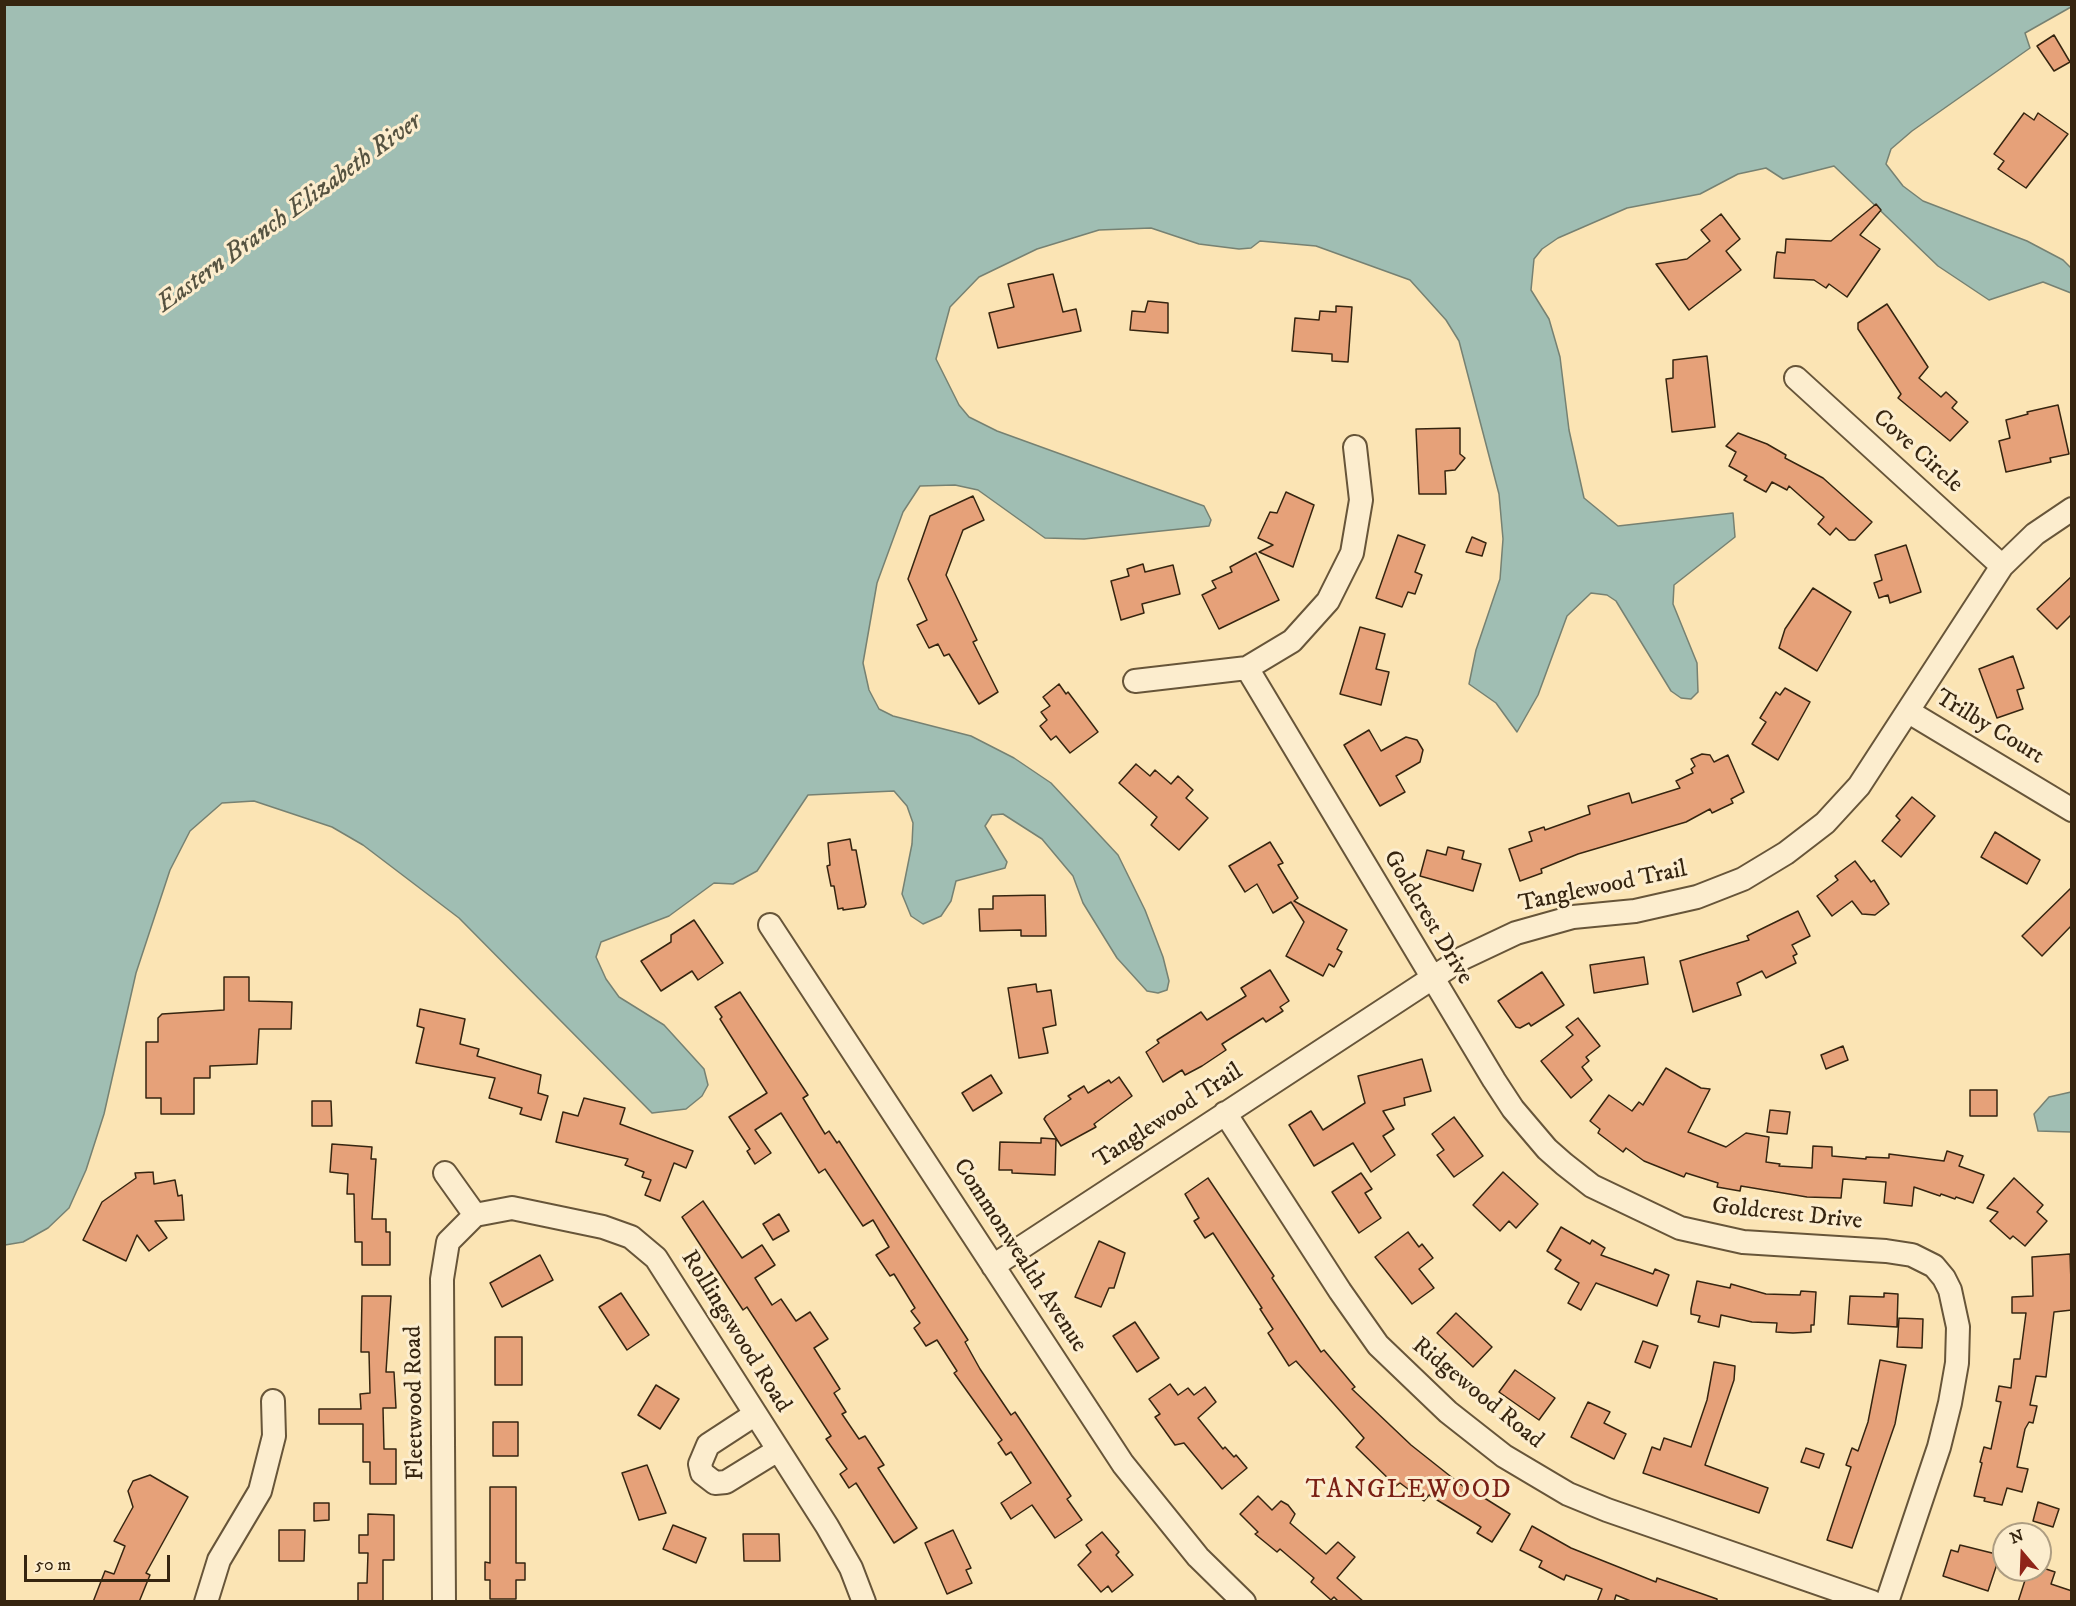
<!DOCTYPE html>
<style>
body{margin:0}
#map{position:relative;width:2076px;height:1606px;overflow:hidden;background:#fbe4b4;font-family:"IM FELL DW Pica",serif}
canvas{display:block}
.frame{position:absolute;inset:0;border:6px solid #362510;pointer-events:none}
.north{position:absolute;left:1992px;top:1522px;width:60px;height:60px;box-sizing:border-box;background:#fcedce;border:2px solid #ad9d82;border-radius:50%;rotate:341deg;font-size:16px;font-weight:700;line-height:24px;text-align:center;color:#362510}
.north::after{content:'';display:block;margin:auto;width:21px;height:27px;background:#8f2418;clip-path:polygon(50% 0,100% 100%,50% 72%,0 100%)}
.scale{position:absolute;left:24px;top:1555px;width:146px;height:27px;box-sizing:border-box;border:3px solid #362510;border-top:0;padding-left:8px;font-size:18px;line-height:21px;white-space:nowrap;color:#362510;-webkit-text-stroke:4px #fcedce;paint-order:stroke}
</style>
<div id="map">
<canvas width="2076" height="1606"></canvas>
<div class="frame"></div>
<div class="north">N</div>
<div class="scale">50 m</div>
</div>
<script>
const g = document.querySelector('canvas').getContext('2d');
g.lineJoin = 'round';
function paint(path, color) { g.fillStyle = color; g.fill(path, 'evenodd'); }
const shape = rows => new Path2D(rows.map(r => 'M' + r).join(''));
function trace(path, color, width, dash) { g.strokeStyle = color; g.lineWidth = width; g.lineCap = dash ? 'butt' : 'round'; g.setLineDash(dash || []); g.stroke(path); }
function drawText(font, color, halo, rows, align = 'center') {
  g.font = font + ' "IM FELL DW Pica",serif'; g.lineWidth = 6; g.setLineDash([]); g.textBaseline = 'middle'; g.strokeStyle = halo; g.fillStyle = color; for (const [text, x, y, turn = 0] of rows) {
    g.save(); g.translate(x, y); g.rotate((+turn || 0) * Math.PI / 180); g.textAlign = isNaN(turn) ? turn : align; if (halo) g.strokeText(text, 0, 0); g.fillText(text, 0, 0); g.restore();
  }
}
const water = shape([
 [5,5,2071,5,2071,7,2025,33,2030,48,1912,131,1891,149,1886,164,1903,186,1923,201,2027,241,2063,260,2071,268,2071,293,2043,282,1989,300,1938,266,1834,166,1783,179,1766,168,1738,174,1700,194,1627,208,1558,238,1542,249,1534,259,1531,290,1549,319,1560,357,1569,430,1584,498,1618,526,1733,513,1735,537,1674,585,1673,604,1697,663,1698,692,1691,699,1681,698,1671,691,1616,601,1607,595,1591,593,1567,616,1538,695,1517,732,1496,703,1469,684,1476,650,1500,579,1503,539,1499,494,1459,341,1446,320,1410,280,1316,246,1260,241,1251,248,1239,249,1199,244,1151,228,1099,230,1037,249,979,277,950,307,936,359,959,405,969,417,997,431,1204,506,1211,520,1209,526,1084,539,1045,538,978,490,955,485,920,486,903,512,877,583,863,663,869,690,879,709,893,716,971,736,1014,758,1051,783,1118,855,1145,910,1163,957,1169,981,1167,990,1158,993,1147,991,1117,958,1083,903,1073,876,1042,839,1003,814,992,815,985,826,1007,862,1005,868,956,881,951,901,941,916,923,924,911,916,902,894,912,844,913,823,907,806,894,791,808,795,757,871,733,884,714,883,669,916,601,942,596,957,606,979,619,997,664,1025,704,1069,708,1085,702,1096,686,1109,652,1113,459,918,363,845,332,827,254,801,222,803,190,831,170,870,136,973,104,1114,86,1170,69,1208,48,1228,23,1242,5,1245,5,5],
 [2071,1092,2071,1132,2038,1131,2034,1114,2049,1097,2071,1092]
]);
paint(water, '#a0beb3');
trace(water, '#768172', 1.5);
const building = shape([
 [2054,35,2070,62,2054,71,2037,46,2054,35],
 [2024,113,2034,120,2038,113,2068,134,2026,188,1998,169,2004,161,1994,154,2024,113],
 [1876,204,1881,210,1860,235,1880,249,1847,297,1829,284,1826,288,1814,280,1774,278,1776,257,1777,252,1785,253,1786,239,1831,241,1876,204],
 [1721,214,1740,239,1726,251,1741,270,1689,310,1656,264,1687,259,1710,241,1701,230,1721,214],
 [1053,274,1063,312,1076,309,1081,331,998,348,989,313,1014,307,1008,284,1053,274],
 [1148,301,1168,303,1168,333,1130,330,1132,311,1145,312,1148,301],
 [1887,304,1928,367,1919,378,1941,397,1946,392,1957,402,1952,408,1968,422,1950,441,1898,398,1901,394,1858,329,1858,323,1887,304],
 [1336,306,1352,307,1348,362,1332,361,1332,354,1292,351,1295,318,1319,320,1320,311,1336,312,1336,306],
 [1707,356,1715,427,1672,432,1666,379,1673,378,1673,360,1707,356],
 [2058,405,2069,454,2050,458,2051,462,2006,472,1999,441,2010,438,2006,420,2028,414,2027,412,2058,405],
 [1460,428,1460,454,1465,458,1455,470,1445,471,1446,494,1419,494,1416,429,1460,428],
 [1738,433,1767,444,1786,455,1785,458,1823,478,1872,522,1855,540,1849,540,1836,528,1830,535,1818,524,1824,517,1789,486,1787,490,1772,482,1766,492,1744,480,1747,476,1729,466,1736,452,1726,446,1738,433],
 [1286,492,1314,505,1293,567,1259,552,1273,545,1258,538,1270,512,1277,513,1286,492],
 [973,496,984,520,963,530,946,575,977,640,973,642,998,692,979,704,949,654,944,656,938,644,929,648,917,625,927,620,908,579,930,516,973,496],
 [1398,535,1425,545,1415,572,1422,575,1415,594,1408,592,1402,607,1376,598,1398,535],
 [1472,537,1486,543,1482,556,1466,552,1472,537],
 [1906,545,1921,592,1890,603,1888,595,1879,598,1874,583,1882,580,1875,555,1906,545],
 [1256,553,1279,600,1219,629,1202,595,1216,588,1212,581,1232,572,1230,567,1256,553],
 [1143,564,1145,572,1173,565,1180,594,1142,604,1144,613,1121,620,1111,581,1129,576,1127,569,1143,564],
 [2072,576,2072,614,2057,629,2037,609,2072,576],
 [1813,588,1851,612,1817,671,1779,648,1785,629,1813,588],
 [1360,627,1385,634,1376,669,1389,672,1381,705,1340,694,1360,627],
 [2013,656,2024,688,2017,690,2023,709,1997,718,1979,669,2013,656],
 [1059,684,1066,694,1068,692,1098,732,1070,753,1056,736,1051,740,1040,726,1047,720,1041,712,1050,706,1043,697,1059,684],
 [1785,688,1810,702,1778,760,1752,744,1766,722,1760,718,1776,692,1780,695,1785,688],
 [1369,730,1381,751,1406,737,1417,740,1423,750,1420,762,1396,776,1405,792,1380,806,1344,745,1369,730],
 [1702,754,1710,755,1714,762,1728,755,1744,792,1731,799,1733,803,1712,813,1710,809,1686,822,1578,854,1541,869,1542,873,1520,881,1509,849,1532,841,1529,832,1544,827,1545,830,1590,814,1588,806,1629,793,1632,803,1680,788,1676,781,1693,773,1691,769,1695,766,1691,759,1702,754],
 [1136,764,1150,776,1155,770,1171,784,1178,776,1193,790,1186,798,1208,818,1179,850,1151,825,1157,817,1119,783,1136,764],
 [1912,797,1935,816,1901,857,1882,841,1900,820,1896,816,1912,797],
 [1995,832,2040,860,2027,884,1981,857,1995,832],
 [850,839,852,850,856,850,866,904,864,907,843,910,843,908,838,909,834,886,831,886,827,866,830,865,828,843,850,839],
 [1270,842,1283,863,1278,865,1298,898,1294,901,1347,930,1337,949,1342,952,1334,967,1329,964,1323,976,1286,956,1304,922,1291,902,1273,913,1257,884,1245,892,1229,866,1270,842],
 [1448,847,1464,851,1462,859,1481,864,1473,891,1420,876,1427,850,1446,855,1448,847],
 [1855,861,1871,882,1874,880,1889,904,1875,915,1862,914,1852,901,1832,916,1817,896,1838,880,1835,876,1855,861],
 [2072,887,2072,925,2042,956,2022,936,2072,887],
 [1045,895,1046,936,1021,936,1021,930,980,931,979,909,993,909,993,896,1045,895],
 [1798,911,1810,936,1792,945,1797,954,1793,956,1796,963,1766,978,1762,971,1737,983,1741,995,1693,1012,1680,961,1749,940,1747,936,1798,911],
 [694,920,723,963,698,980,692,971,661,991,641,961,671,942,671,935,694,920],
 [1644,957,1648,984,1594,993,1590,965,1644,957],
 [1270,970,1289,1001,1280,1007,1283,1011,1266,1022,1263,1018,1222,1044,1226,1050,1202,1066,1185,1075,1182,1070,1163,1082,1146,1052,1159,1043,1157,1040,1201,1012,1207,1020,1246,996,1241,988,1270,970],
 [1542,972,1564,1005,1531,1026,1529,1023,1520,1028,1516,1027,1498,1001,1542,972],
 [224,977,249,977,249,1001,292,1002,291,1029,259,1029,257,1064,210,1066,210,1078,194,1078,194,1114,161,1114,161,1098,146,1098,146,1042,158,1042,158,1018,162,1014,224,1010,224,977],
 [1036,984,1037,992,1051,990,1056,1025,1043,1028,1048,1053,1019,1058,1008,988,1036,984],
 [740,992,808,1095,803,1098,825,1134,829,1131,837,1143,839,1141,968,1340,965,1342,980,1369,1011,1415,1015,1412,1071,1496,1067,1499,1082,1520,1055,1538,1032,1505,1011,1519,1001,1503,1031,1483,1011,1452,1006,1455,998,1443,1002,1440,954,1373,957,1371,937,1340,926,1346,914,1328,920,1323,911,1311,915,1308,894,1274,890,1276,876,1255,889,1247,873,1220,863,1226,825,1169,819,1173,781,1113,755,1130,771,1153,755,1164,747,1151,750,1149,729,1117,767,1093,720,1019,722,1017,715,1007,740,992],
 [420,1009,465,1019,460,1044,479,1049,477,1056,541,1075,538,1093,548,1096,541,1120,520,1114,522,1108,489,1098,495,1078,416,1063,424,1028,417,1026,420,1009],
 [1578,1018,1600,1046,1586,1057,1589,1061,1582,1067,1592,1080,1571,1098,1541,1061,1573,1035,1566,1027,1578,1018],
 [1843,1046,1848,1060,1826,1069,1821,1055,1843,1046],
 [1422,1059,1431,1091,1404,1098,1405,1105,1383,1111,1394,1129,1383,1136,1395,1155,1371,1172,1353,1143,1314,1166,1289,1125,1311,1111,1323,1130,1365,1103,1358,1076,1422,1059],
 [1666,1068,1701,1088,1710,1089,1688,1132,1726,1147,1746,1133,1769,1137,1766,1162,1780,1164,1779,1166,1812,1168,1813,1146,1832,1147,1832,1156,1866,1159,1866,1157,1889,1158,1889,1154,1944,1161,1947,1151,1963,1156,1959,1166,1984,1175,1973,1203,1956,1197,1955,1199,1941,1194,1940,1196,1914,1187,1912,1206,1884,1203,1886,1182,1843,1179,1841,1198,1807,1197,1741,1186,1740,1191,1717,1187,1718,1183,1686,1173,1684,1177,1644,1161,1626,1148,1623,1152,1598,1133,1600,1129,1590,1121,1609,1095,1632,1111,1639,1102,1643,1105,1666,1068],
 [991,1075,1002,1093,973,1111,962,1093,991,1075],
 [1119,1077,1132,1096,1094,1124,1096,1127,1061,1146,1044,1119,1046,1116,1071,1099,1068,1096,1084,1086,1088,1093,1109,1080,1111,1083,1119,1077],
 [1970,1090,1997,1090,1997,1116,1970,1116,1970,1090],
 [584,1098,625,1108,620,1124,693,1151,686,1168,674,1163,660,1201,645,1195,651,1180,642,1177,644,1172,625,1165,628,1159,556,1142,563,1112,578,1116,584,1098],
 [312,1101,331,1101,332,1126,312,1126,312,1101],
 [1770,1110,1790,1112,1787,1134,1767,1132,1770,1110],
 [1454,1117,1483,1156,1454,1177,1437,1155,1444,1150,1432,1134,1454,1117],
 [1041,1138,1056,1139,1055,1175,1012,1173,1012,1170,999,1170,1000,1142,1041,1143,1041,1138],
 [332,1144,372,1147,371,1159,376,1159,372,1219,386,1219,386,1232,390,1232,390,1265,362,1265,362,1242,355,1242,354,1194,347,1194,348,1174,330,1172,332,1144],
 [153,1172,154,1184,175,1180,178,1196,182,1195,184,1220,155,1221,167,1238,149,1251,137,1235,126,1261,83,1240,102,1202,136,1178,135,1173,153,1172],
 [1503,1172,1538,1204,1516,1228,1509,1221,1500,1231,1473,1205,1503,1172],
 [1361,1173,1372,1189,1365,1193,1381,1218,1359,1233,1332,1192,1361,1173],
 [1208,1178,1274,1276,1272,1278,1321,1352,1324,1350,1355,1387,1352,1389,1411,1445,1469,1491,1470,1489,1510,1514,1492,1542,1477,1533,1481,1527,1429,1495,1424,1501,1400,1483,1396,1486,1356,1447,1364,1438,1296,1361,1289,1366,1268,1333,1273,1329,1260,1309,1262,1308,1213,1233,1205,1238,1194,1221,1199,1218,1185,1194,1208,1178],
 [2014,1178,2043,1205,2037,1212,2047,1221,2025,1246,2013,1236,2010,1239,1990,1221,1998,1212,1987,1208,2014,1178],
 [703,1201,742,1258,762,1245,775,1265,755,1278,772,1305,781,1299,796,1321,810,1312,828,1339,814,1348,840,1389,834,1393,846,1412,842,1414,859,1439,865,1436,884,1465,878,1468,917,1528,894,1543,856,1483,849,1488,840,1474,847,1469,826,1439,831,1436,747,1307,743,1310,682,1217,703,1201],
 [779,1214,789,1231,773,1240,763,1224,779,1214],
 [1561,1227,1590,1244,1592,1240,1605,1248,1601,1255,1653,1274,1655,1269,1669,1275,1657,1306,1596,1283,1581,1310,1568,1303,1579,1283,1555,1269,1561,1260,1547,1251,1561,1227],
 [1408,1232,1419,1247,1422,1244,1433,1258,1419,1269,1434,1288,1412,1304,1375,1257,1408,1232],
 [1099,1241,1125,1253,1114,1288,1109,1288,1101,1307,1075,1297,1099,1241],
 [2070,1254,2072,1310,2054,1312,2046,1377,2036,1376,2030,1405,2037,1406,2033,1423,2029,1422,2025,1429,2017,1467,2028,1469,2022,1492,2007,1488,2002,1505,1984,1501,1985,1498,1974,1496,1982,1463,1980,1462,1984,1447,1991,1449,2001,1402,1996,1401,1999,1386,2011,1388,2014,1359,2020,1359,2026,1313,2012,1313,2012,1297,2033,1296,2032,1257,2070,1254],
 [540,1255,553,1280,502,1307,490,1283,540,1255],
 [1697,1281,1730,1288,1731,1284,1766,1294,1800,1295,1801,1291,1816,1292,1814,1325,1811,1325,1811,1332,1793,1333,1776,1332,1777,1323,1752,1322,1721,1315,1719,1327,1698,1322,1700,1316,1691,1314,1691,1309,1697,1281],
 [621,1293,649,1335,627,1350,599,1307,621,1293],
 [1884,1293,1898,1294,1897,1327,1848,1324,1850,1296,1884,1297,1884,1293],
 [362,1296,391,1296,386,1372,394,1372,396,1408,383,1408,384,1449,396,1449,396,1484,370,1484,370,1462,363,1462,363,1424,319,1424,319,1409,361,1409,360,1394,370,1393,369,1352,361,1352,362,1296],
 [1456,1313,1492,1347,1473,1367,1437,1333,1456,1313],
 [1899,1318,1923,1319,1922,1348,1897,1347,1899,1318],
 [1135,1322,1159,1358,1137,1372,1113,1336,1135,1322],
 [495,1337,522,1337,522,1385,495,1385,495,1337],
 [1643,1341,1658,1346,1650,1368,1635,1362,1643,1341],
 [1880,1360,1906,1365,1895,1424,1852,1548,1827,1540,1851,1467,1846,1465,1852,1448,1858,1451,1868,1422,1880,1360],
 [1714,1362,1735,1366,1734,1380,1705,1465,1768,1488,1759,1513,1643,1473,1652,1447,1660,1450,1664,1438,1691,1447,1707,1400,1714,1362],
 [1515,1370,1555,1398,1539,1420,1499,1392,1515,1370],
 [1170,1384,1178,1395,1188,1388,1194,1395,1205,1387,1216,1402,1198,1418,1223,1449,1225,1447,1234,1457,1236,1455,1247,1468,1222,1489,1184,1443,1175,1445,1155,1417,1160,1414,1149,1399,1170,1384],
 [656,1385,679,1399,660,1429,638,1415,656,1385],
 [1588,1402,1610,1412,1604,1423,1626,1434,1614,1459,1571,1437,1588,1402],
 [493,1422,518,1422,518,1456,493,1456,493,1422],
 [1806,1448,1824,1454,1819,1468,1801,1462,1806,1448],
 [647,1465,666,1513,639,1520,622,1473,647,1465],
 [150,1475,188,1497,146,1573,150,1575,139,1602,93,1602,105,1571,114,1574,125,1546,114,1541,133,1507,128,1491,133,1481,150,1475],
 [490,1487,516,1487,516,1563,525,1563,525,1580,516,1580,516,1599,490,1599,490,1580,485,1580,485,1562,490,1563,490,1487],
 [1258,1496,1272,1510,1281,1501,1288,1505,1295,1514,1290,1523,1326,1554,1338,1542,1355,1557,1337,1578,1364,1602,1339,1602,1334,1597,1331,1600,1311,1582,1314,1578,1280,1549,1277,1552,1255,1534,1258,1532,1240,1514,1258,1496],
 [2038,1502,2059,1509,2053,1527,2033,1521,2038,1502],
 [314,1503,329,1503,329,1520,314,1521,314,1503],
 [368,1514,394,1515,394,1560,383,1560,383,1602,358,1602,358,1583,367,1583,368,1553,359,1553,359,1535,368,1535,368,1514],
 [673,1525,706,1538,696,1563,663,1549,673,1525],
 [1532,1526,1571,1548,1656,1582,1657,1578,1717,1599,1717,1602,1633,1602,1616,1595,1614,1602,1597,1602,1602,1589,1566,1575,1564,1580,1539,1567,1542,1561,1520,1550,1532,1526],
 [279,1530,305,1530,304,1561,279,1561,279,1530],
 [953,1530,971,1568,966,1570,972,1583,947,1594,925,1543,953,1530],
 [1102,1532,1119,1552,1116,1555,1133,1575,1112,1592,1108,1586,1101,1592,1078,1565,1091,1552,1086,1545,1102,1532],
 [743,1534,779,1534,780,1561,744,1561,743,1534],
 [1960,1545,2000,1555,1988,1591,1943,1576,1951,1550,1958,1552,1960,1545],
 [2040,1567,2055,1572,2051,1584,2072,1591,2072,1602,2018,1602,2027,1574,2034,1577,2040,1567]
]);
paint(building, '#e6a179');
trace(building, '#362510', 1.5);
const street = shape([
 [1796,378,2002,566],
 [1247,668,1494,1080,1513,1109,1547,1149,1564,1164,1592,1186,1680,1228,1743,1242,1886,1251,1912,1255,1934,1266,1944,1278,1950,1290,1958,1327,1957,1363,1950,1403,1939,1447,1887,1602],
 [1135,681,1247,668,1292,641,1328,601,1352,553,1361,500,1355,447],
 [1909,712,2072,810],
 [770,925,1123,1464,1198,1557,1244,1602],
 [1225,1113,1340,1291,1378,1345,1448,1412,1504,1456,1568,1494,1607,1510,1872,1602],
 [445,1173,475,1215],
 [475,1215,512,1208,603,1227,631,1237,656,1258,827,1526,851,1568,864,1602],
 [993,1266,1463,958,1516,933,1573,917,1635,911,1697,897,1743,879,1786,853,1825,823,1859,786,2002,566,2035,534,2072,509],
 [754,1415,708,1445,700,1464,702,1473,715,1483,726,1482,778,1450],
 [206,1602,219,1560,260,1491,274,1436,273,1401],
 [444,1602,442,1279,448,1242,475,1215]
]);
trace(street, '#675539', 26);
trace(street, '#fcedce', 22);
drawText('24px', '#362510', '#fcedce', [
 ["Cove Circle",1917,452,42],
 ["Trilby Court",1989,728,31],
 ["Tanglewood Trail",1603,888,-12],
 ["Goldcrest Drive",1427,918,59],
 ["Tanglewood Trail",1169,1117,-33],
 ["Goldcrest Drive",1787,1215,6],
 ["Commonwealth Avenue",1019,1256,57],
 ["Rollingswood Road",735,1332,58],
 ["Ridgewood Road",1477,1394,39],
 ["Fleetwood Road",416,1403,-91]
]);
drawText('italic 26px', '#565341', '#fcedce', [
 ["Eastern Branch Elizabeth River",290,214,-36]
]);
g.letterSpacing = '1.5px';
drawText('26px', '#7a1f14', '#fcedce', [
 ["TANGLEWOOD",1409,1492]
]);
g.letterSpacing = '0px';
</script>
